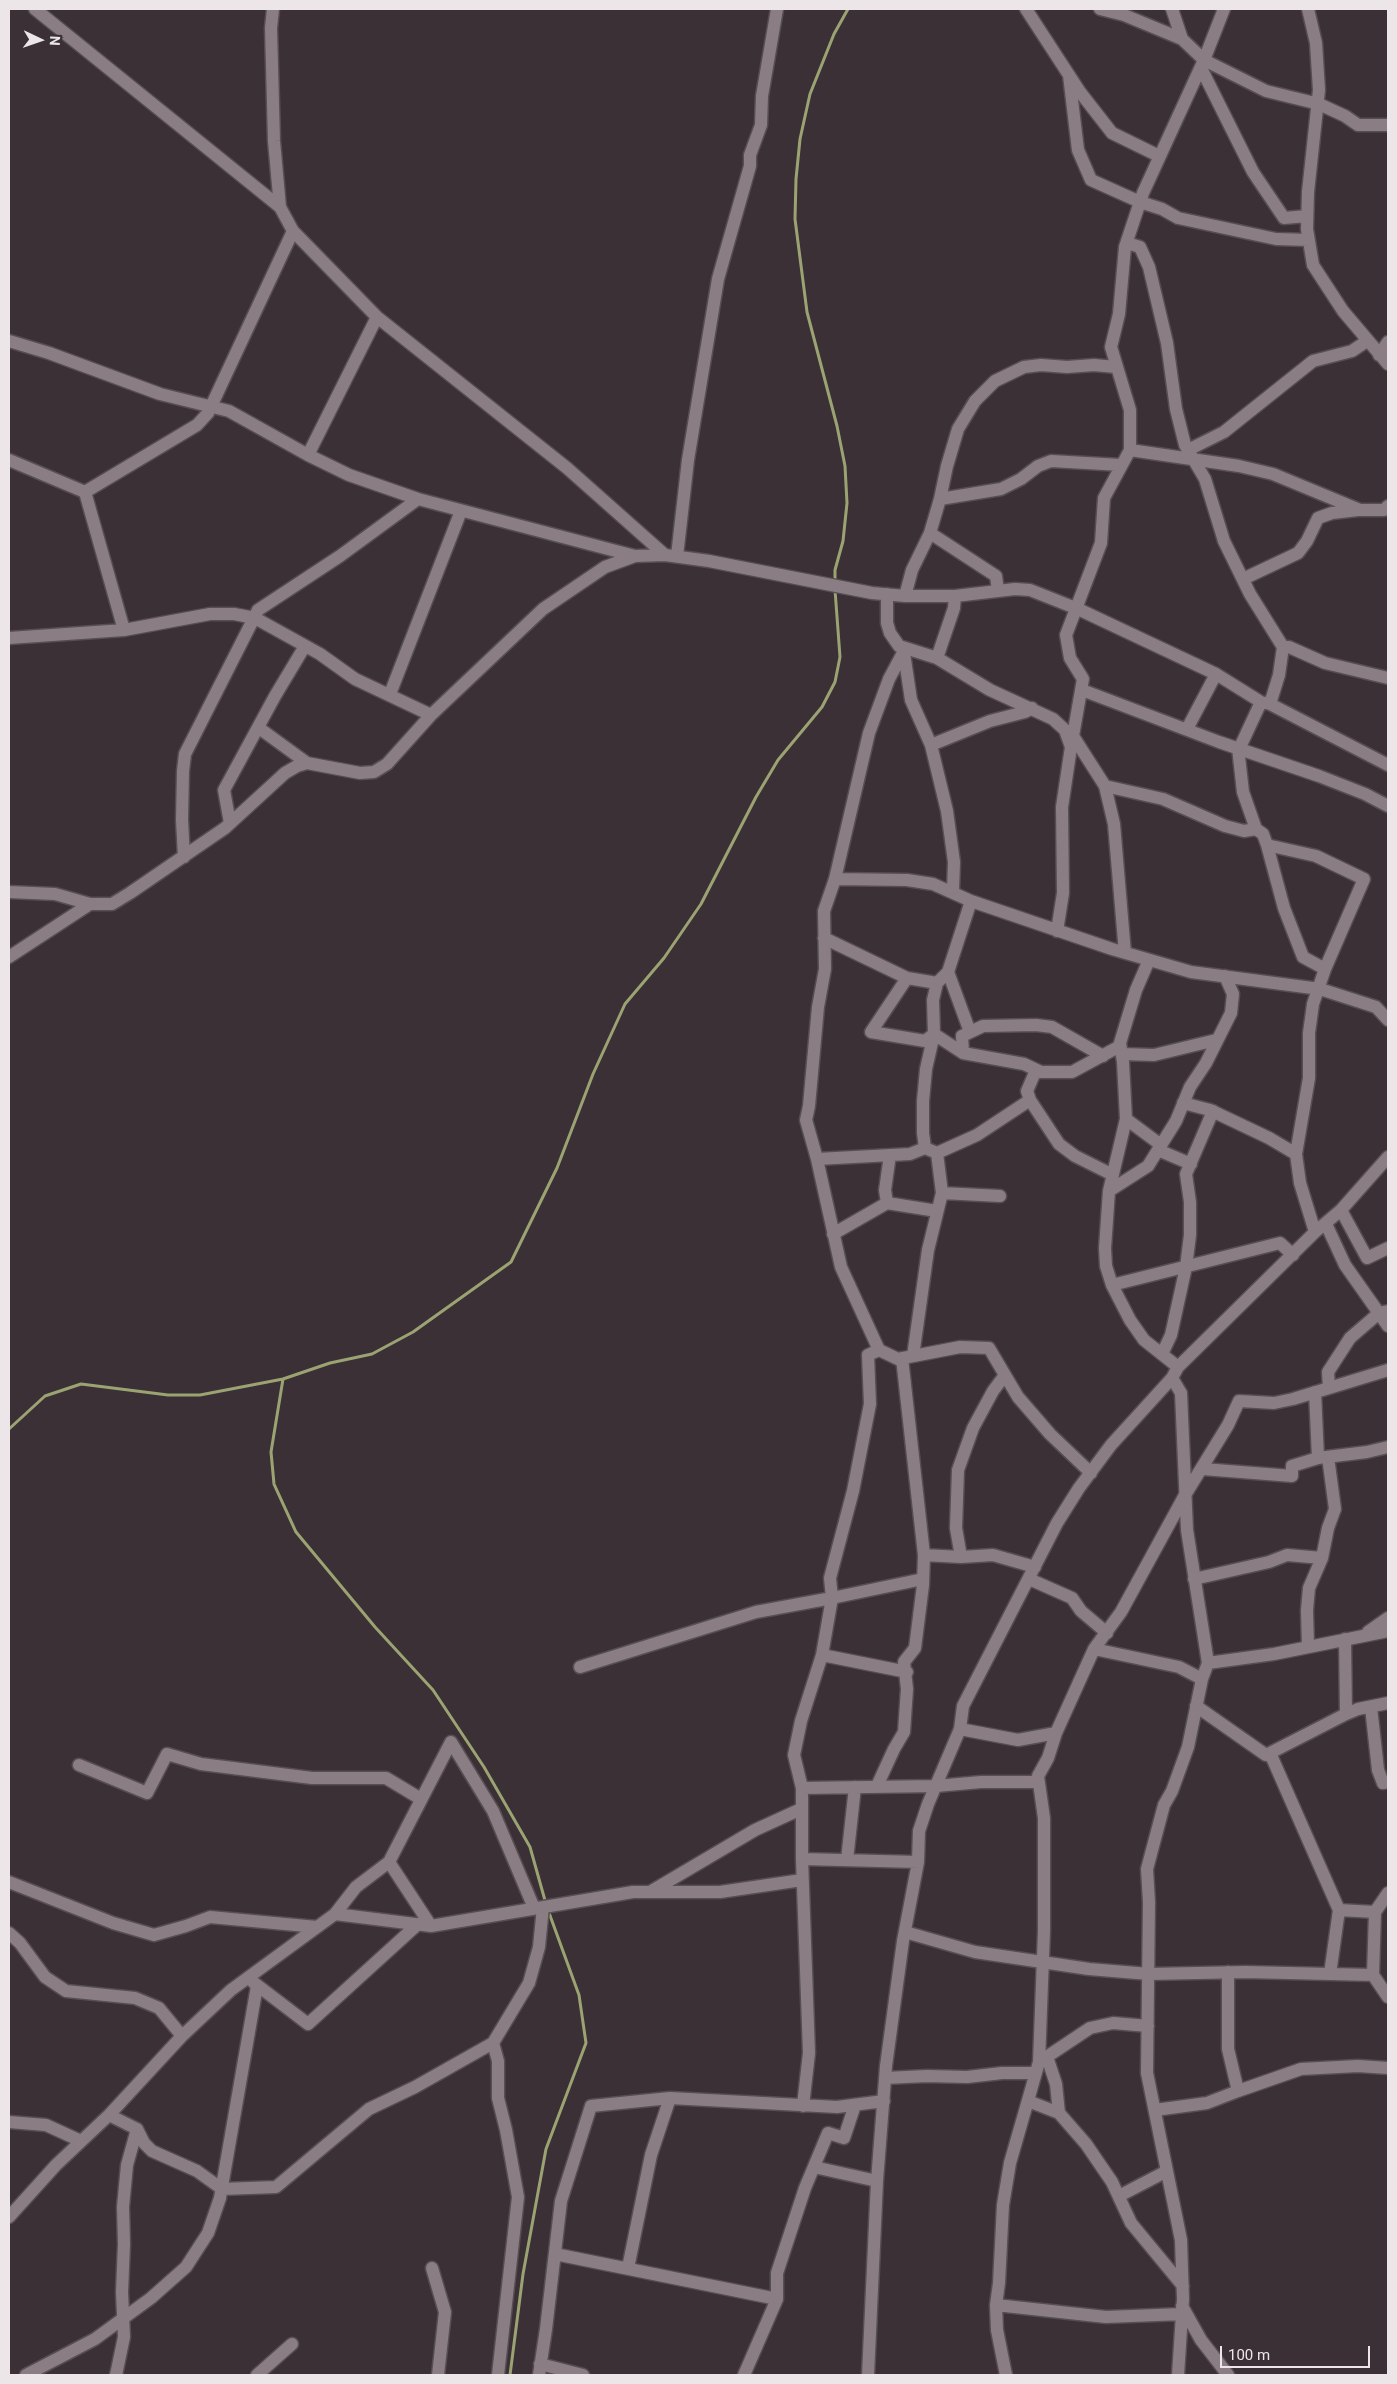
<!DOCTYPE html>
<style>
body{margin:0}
#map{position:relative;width:1397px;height:2384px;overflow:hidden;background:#3a3035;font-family:Roboto,sans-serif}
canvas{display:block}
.frame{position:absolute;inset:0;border:10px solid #ece6e9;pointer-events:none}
.north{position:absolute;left:15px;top:15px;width:50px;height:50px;-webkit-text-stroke:4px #3a3035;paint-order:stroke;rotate:93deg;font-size:14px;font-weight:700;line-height:20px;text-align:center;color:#ece6e9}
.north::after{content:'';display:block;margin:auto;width:18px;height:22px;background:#ece6e9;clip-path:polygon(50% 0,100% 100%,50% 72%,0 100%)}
.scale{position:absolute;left:1220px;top:2346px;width:150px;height:22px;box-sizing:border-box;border:2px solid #ece6e9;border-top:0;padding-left:6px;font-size:15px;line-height:18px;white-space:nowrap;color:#ece6e9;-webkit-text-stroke:4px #3a3035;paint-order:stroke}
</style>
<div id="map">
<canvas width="1397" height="2384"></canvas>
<div class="frame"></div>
<div class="north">N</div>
<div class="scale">100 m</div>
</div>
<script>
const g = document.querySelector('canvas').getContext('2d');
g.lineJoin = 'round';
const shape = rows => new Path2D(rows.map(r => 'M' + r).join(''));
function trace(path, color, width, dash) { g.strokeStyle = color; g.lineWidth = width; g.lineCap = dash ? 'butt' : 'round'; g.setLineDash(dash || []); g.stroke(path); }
trace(shape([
 [835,584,835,570,843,541,847,503,845,466,837,426,807,312,795,219,796,179,800,139,810,94,834,34,848,9],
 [283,1379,271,1452,274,1484,296,1532,375,1627,433,1690,484,1767,530,1847,546,1904],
 [9,1429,45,1396,81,1384,168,1395,200,1395,283,1379,330,1363,372,1354,413,1332,511,1262,557,1168,593,1074,625,1004,664,958,701,904,756,797,778,760,822,707,835,682,840,657,835,590],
 [510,2375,523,2274,546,2149,586,2043,579,1995,548,1910]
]), '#9ca373', 3);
const minor = shape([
 [35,9,280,207],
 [273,9,271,28,274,141,280,207,293,231],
 [1026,9,1080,92,1112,133,1159,156],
 [1100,9,1124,15,1182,39],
 [1172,9,1182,39,1204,60,1266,91,1319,104,1345,116,1358,125,1388,125],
 [1308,9,1316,43,1319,90,1308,192,1307,229,1313,265,1343,311,1388,364],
 [1201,68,1253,172,1284,218,1307,216],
 [1069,75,1078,150,1091,180,1140,202,1162,209,1178,218,1276,239,1309,240],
 [1127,243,1140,247,1149,267,1167,343,1176,409,1185,445,1205,479,1224,541,1250,594,1283,647,1279,675,1270,704],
 [9,341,49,353,160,394,229,411,308,455,349,475,418,499,635,556,665,555,709,561,872,593,905,596,955,596,1015,589,1030,590,1078,609,1216,674,1261,702,1270,704,1388,765],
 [1379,355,1388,342],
 [1130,450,1239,466,1273,474,1360,510,1384,510,1388,506],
 [1188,450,1224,432,1313,361,1352,351,1367,341],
 [308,455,377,317],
 [9,460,85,492],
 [85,492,197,425,208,413,293,231,377,317,567,468,665,555],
 [85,492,124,630],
 [940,499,1001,489,1021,479,1038,466,1051,461,1121,465],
 [930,533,996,576,998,591],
 [677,556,688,460,718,279,750,166,750,155,761,125,762,96,777,9],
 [1243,579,1298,553,1307,541,1318,518,1332,513,1358,510],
 [887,594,887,623,890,633,899,646,937,658,990,690,1053,719,1065,730,1071,747,1062,807,1063,893,1057,931],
 [905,596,912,570,930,533,940,499,947,466,958,429,975,401,995,381,1024,367,1041,365,1067,367,1094,365,1116,367],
 [9,638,124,630,210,614,234,614,255,618,320,654,355,679,431,715],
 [1283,647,1289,647,1325,663,1388,678],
 [905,649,889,679,869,733,835,879,824,911,825,969,818,1007,809,1106,806,1120,817,1159,841,1267,879,1350,898,1359,960,1347,989,1348,1018,1397,1050,1434,1091,1473],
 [904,653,911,700,931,745,947,811,954,862,953,891],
 [937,658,954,608,955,596],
 [1082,690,1219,742,1319,776,1365,794,1388,806],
 [390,694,461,511],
 [1261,702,1241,745,1238,748,1243,792,1256,829,1263,834,1267,845,1284,908,1303,957,1325,969],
 [259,728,307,763],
 [1187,729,1216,674],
 [931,745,990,721,1025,712,1032,708],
 [1105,786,1163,799,1225,826,1244,831,1256,829],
 [230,823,224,790,275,696,305,646],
 [1267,845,1316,856,1364,879,1325,969,1313,1004,1309,1033,1309,1078,1296,1154,1300,1183,1315,1232],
 [184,857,182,820,183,771,185,754,258,610,340,556,418,499],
 [835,879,907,880,933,884,971,901,1112,949,1191,972,1320,989,1376,1007,1388,1020],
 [9,892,55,894,90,904],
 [824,938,907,978,937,983,948,972,971,901],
 [1125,953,1114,824,1105,786,1073,736,1083,679,1070,658,1066,635,1101,543,1104,498,1130,450,1130,410,1111,347,1119,314,1125,247,1143,193,1204,60,1224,9],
 [9,957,90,904,112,904,130,893,225,828,285,773,297,766,307,763,360,773,374,772,387,764,431,715,543,609,605,567,635,556],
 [948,972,970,1032],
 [907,978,871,1032,925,1041,934,1034,963,1053,1024,1064,1041,1072,1072,1072,1120,1046],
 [963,1053,962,1036,983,1026,1036,1025,1052,1027,1103,1056],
 [1122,1054,1154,1055,1216,1040],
 [1030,1100,1027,1091,1036,1070],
 [1183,1103,1210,1110,1269,1138,1296,1154],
 [1126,1119,1161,1145],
 [1158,1150,1191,1164],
 [937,1153,977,1135,1030,1100,1059,1144,1075,1156,1113,1175],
 [817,1159,910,1154,925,1148],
 [1109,1191,1126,1119,1123,1062,1120,1043,1136,990,1149,960],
 [942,1193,1000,1196],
 [887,1203,885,1190,890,1155],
 [1341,1210,1367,1258,1388,1248],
 [1326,1224,1345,1265,1388,1326],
 [833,1234,887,1203,937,1211],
 [1112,1285,1280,1243,1293,1255],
 [1162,1354,1171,1335,1186,1267,1190,1235,1190,1202,1186,1174,1213,1111],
 [913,1356,928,1250,942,1193,937,1153,925,1148,923,1133,923,1101,926,1069,934,1034,933,1000,937,983],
 [902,1358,924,1555,961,1557,993,1555,1035,1567],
 [1178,1367,1144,1340,1130,1320,1112,1285,1106,1266,1105,1248,1109,1191,1148,1166,1176,1121,1190,1087,1206,1063,1231,1013,1233,994,1225,976],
 [1172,1378,1181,1393,1187,1530,1208,1663,1202,1679,1188,1747,1172,1791,1164,1805,1147,1869,1149,1902,1147,2073,1181,2240,1183,2299,1178,2375],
 [1329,1388,1328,1372,1350,1338,1379,1313,1388,1311],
 [1315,1392,1318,1458,1367,1452,1388,1447],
 [1203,1469,1292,1476,1292,1466,1318,1458],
 [961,1557,956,1528,958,1470,973,1428,993,1391,1005,1375],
 [1322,1558,1328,1528,1335,1509,1328,1457],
 [923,1579,832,1598,822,1655,801,1721,794,1755,802,1788,936,1786,981,1782,1038,1782],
 [1029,1579,1072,1598,1081,1611,1107,1633],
 [1194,1579,1269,1562,1287,1555,1322,1558,1309,1588,1307,1610,1308,1647],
 [1368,1632,1388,1618],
 [1345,1639,1346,1714],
 [1094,1649,1179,1667,1202,1679],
 [822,1655,907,1672],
 [1208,1663,1274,1654,1388,1631],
 [580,1667,756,1612,832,1598,830,1578,853,1491,870,1404,868,1355,879,1350],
 [1196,1706,1266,1755,1346,1714,1358,1709,1388,1703],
 [1371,1707,1378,1770,1383,1783,1388,1782],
 [960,1729,1018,1740,1056,1733],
 [1270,1753,1339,1910,1375,1912,1388,1893],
 [79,1765,147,1793,167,1754,201,1764,312,1778,386,1778,421,1799],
 [877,1786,894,1749,904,1732,907,1689,904,1662,915,1648,923,1585,924,1555],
 [802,1788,802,1859,918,1862],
 [802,1859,809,2053,803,2106],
 [847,1860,855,1787],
 [9,1882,113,1923,154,1935,186,1926,210,1917,317,1927],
 [650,1892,755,1830,801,1809],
 [335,1914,356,1887,389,1862],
 [431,1926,389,1862,451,1742,493,1811,534,1908],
 [905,1932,975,1952,1089,1969,1149,1974,1246,1972,1373,1975,1388,1997],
 [9,1933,20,1943,45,1977,66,1991,135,1998,159,2008,182,2036],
 [1330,1974,1339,1910],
 [1373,1975,1375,1912],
 [253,1982,308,2024,418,1924],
 [493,2043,498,2061,498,2098,506,2130,518,2197,498,2375],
 [1047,2057,1056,2084,1059,2113],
 [1039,2062,1090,2028,1113,2023,1148,2026],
 [885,2078,927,2076,967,2077,1002,2073,1036,2073],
 [1238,2091,1301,2069,1358,2066,1388,2068],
 [1028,2101,1059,2113,1086,2144,1112,2182,1131,2223,1183,2286],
 [1155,2110,1207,2103,1238,2091,1228,2049,1228,1972],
 [109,2115,137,2129,144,2143,152,2151,197,2171,222,2189,276,2187,369,2109,415,2087,493,2043,529,1983,539,1947,543,1907],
 [9,2122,46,2125,81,2141],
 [814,2167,877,2181],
 [1119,2196,1167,2171],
 [9,2217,56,2165,109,2115,182,2036,231,1990,335,1914,431,1926,633,1892,720,1892,802,1880],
 [555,2254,777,2299],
 [432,2268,445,2312,438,2375],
 [628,2268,651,2155,670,2098],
 [996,2305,1106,2317,1182,2314],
 [1182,2306,1201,2340,1228,2375],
 [540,2364,583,2375],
 [26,2375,95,2339,151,2298,186,2267,208,2233,220,2198,257,1986],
 [116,2375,124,2337,122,2292,124,2244,123,2207,127,2165,137,2129],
 [257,2375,292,2344],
 [539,2375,546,2329,561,2201,591,2106,670,2098,837,2107,884,2101],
 [744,2375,777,2299,777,2273,805,2188,828,2133,844,2138,855,2105],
 [868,2375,877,2181,886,2066,903,1941,918,1862,919,1831,928,1804,960,1729,963,1706,1057,1523,1079,1488,1111,1445,1172,1378,1178,1367,1315,1232,1341,1210,1388,1157],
 [1006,2375,997,2330,996,2305,999,2283,1003,2205,1010,2163,1039,2062,1044,1931,1044,1818,1038,1776,1048,1758,1056,1733,1094,1649,1121,1612,1185,1495,1228,1425,1239,1401,1274,1403,1293,1399,1388,1370]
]);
trace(minor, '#564e51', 15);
trace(minor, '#8a7e84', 12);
</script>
